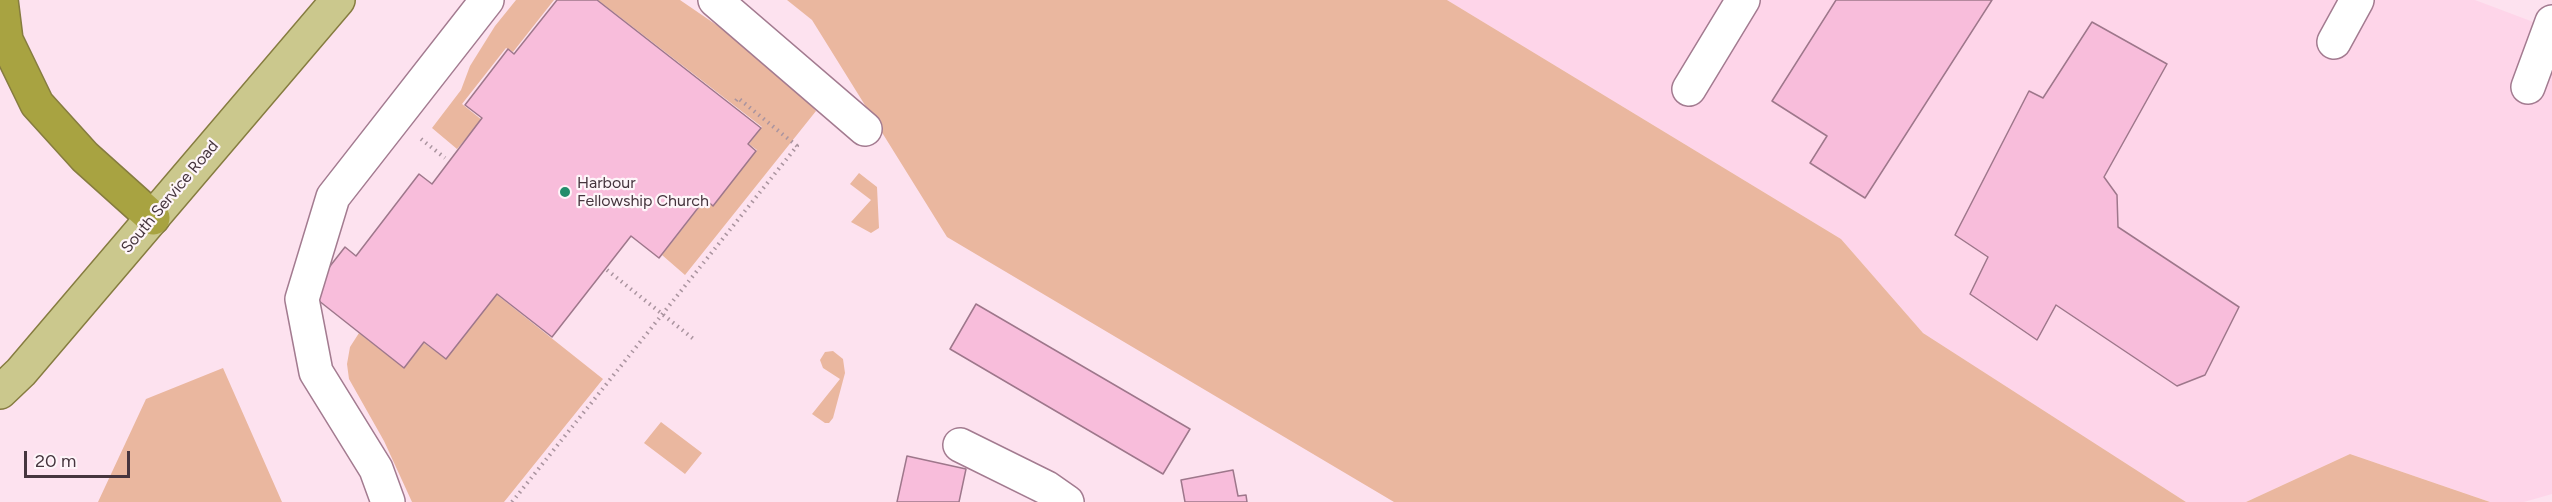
<!DOCTYPE html>
<style>
body{margin:0}
#map{position:relative;width:2552px;height:502px;overflow:hidden;background:#fde2ef;font-family:Figtree,sans-serif}
canvas{display:block}
.scale{position:absolute;left:24px;top:451px;width:106px;height:27px;box-sizing:border-box;border:3px solid #46353e;border-top:0;padding-left:8px;font-size:18px;line-height:21px;white-space:nowrap;color:#46353e;-webkit-text-stroke:4px #fef5f9;paint-order:stroke}
</style>
<div id="map">
<canvas width="2552" height="502"></canvas>
<div class="scale">20 m</div>
</div>
<script>
const g = document.querySelector('canvas').getContext('2d');
g.lineJoin = 'round';
function paint(path, color) { g.fillStyle = color; g.fill(path, 'evenodd'); }
const shape = rows => new Path2D(rows.map(r => 'M' + r).join(''));
function trace(path, color, width, dash) { g.strokeStyle = color; g.lineWidth = width; g.lineCap = dash ? 'butt' : 'round'; g.setLineDash(dash || []); g.stroke(path); }
function drawText(font, color, halo, rows, align = 'center') {
  g.font = font + ' Figtree,sans-serif'; g.lineWidth = 4.5; g.setLineDash([]); g.textBaseline = 'middle'; g.strokeStyle = halo; g.fillStyle = color; for (const [text, x, y, turn = 0] of rows) {
    g.save(); g.translate(x, y); g.rotate((+turn || 0) * Math.PI / 180); g.textAlign = isNaN(turn) ? turn : align; if (halo) g.strokeText(text, 0, 0); g.fillText(text, 0, 0); g.restore();
  }
}
paint(shape([
 [1447,0,2475,0,2552,29,2552,494,2524,502,2490,502,2350,454,2246,502,2186,502,1923,333,1841,239]
]), '#fed5e9');
paint(shape([
 [516,0,554,0,513,52,506,48,462,104,482,120,457,149,432,128,461,90,470,66,495,26],
 [598,0,680,0,737,39,806,98,816,111,685,275,662,255,705,200,713,206,757,150,749,144,762,127],
 [787,0,1447,0,1841,239,1923,333,2186,502,1394,502,947,237,812,20],
 [859,173,877,187,879,228,871,233,851,222,871,200,850,184],
 [496,294,603,379,504,502,412,502,384,441,349,379,347,364,350,347,359,333,404,368,424,343,446,359],
 [833,351,843,359,845,373,833,418,829,423,825,423,812,414,840,379,823,368,820,360,825,352],
 [223,368,282,502,98,502,146,399],
 [661,422,702,453,685,474,644,443],
 [2350,454,2490,502,2246,502]
]), '#eab79f');
const building = shape([
 [557,0,597,0,761,128,748,144,756,151,713,206,705,199,659,258,631,236,552,337,497,294,446,359,424,342,404,368,309,293,345,247,356,256,419,174,432,184,482,118,465,105,508,49,514,54,557,0],
 [1836,0,1992,0,1865,198,1810,163,1827,136,1772,101,1836,0],
 [2092,22,2167,64,2104,177,2117,195,2118,227,2239,307,2205,375,2177,386,2056,305,2037,340,1970,294,1988,257,1955,235,2029,91,2043,98,2092,22],
 [976,304,1190,429,1163,474,950,349,976,304],
 [907,456,966,469,959,502,897,502,907,456],
 [1233,470,1238,496,1246,495,1247,502,1185,502,1181,480,1233,470]
]);
paint(building, '#f8bddb');
trace(building, '#9e778b', 1.5);
const minor = shape([
 [715,0,865,129],
 [2334,42,2357,0],
 [2528,87,2552,22],
 [1689,89,1743,0],
 [960,445,1047,488,1067,502],
 [388,502,376,469,316,372,302,299,333,197,487,0]
]);
const major = shape([
 [0,392,21,372,338,0]
]);
const highway = shape([
 [1,0,6,40,37,104,85,157,153,218]
]);
trace(minor, '#a37b90', 36);
trace(major, '#867c40', 36);
trace(highway, '#867c40', 36);
trace(shape([
 [421,139,445,158],
 [607,270,696,341],
 [512,502,797,146,738,98,734,103]
]), '#aa949f', 4, [1.5, 4.5]);
trace(minor, '#fff', 33);
trace(major, '#cbc88d', 33);
trace(highway, '#a8a341', 33);
for (const [x, y, r, color] of [
 [565,192,6,"#238d6b"]
]) { const dot = new Path2D(); dot.arc(x, y, r, 0, 2 * Math.PI); g.fillStyle = color; g.fill(dot); trace(dot, '#fef5f9', 2); }
drawText('16px', '#46353e', '#fef5f9', [
 ["Harbour",577,183],
 ["Fellowship Church",577,201]
], 'left');
drawText('16px', '#46353e', '#fef5f9', [
 ["South Service Road",170,197,-50]
]);
</script>
